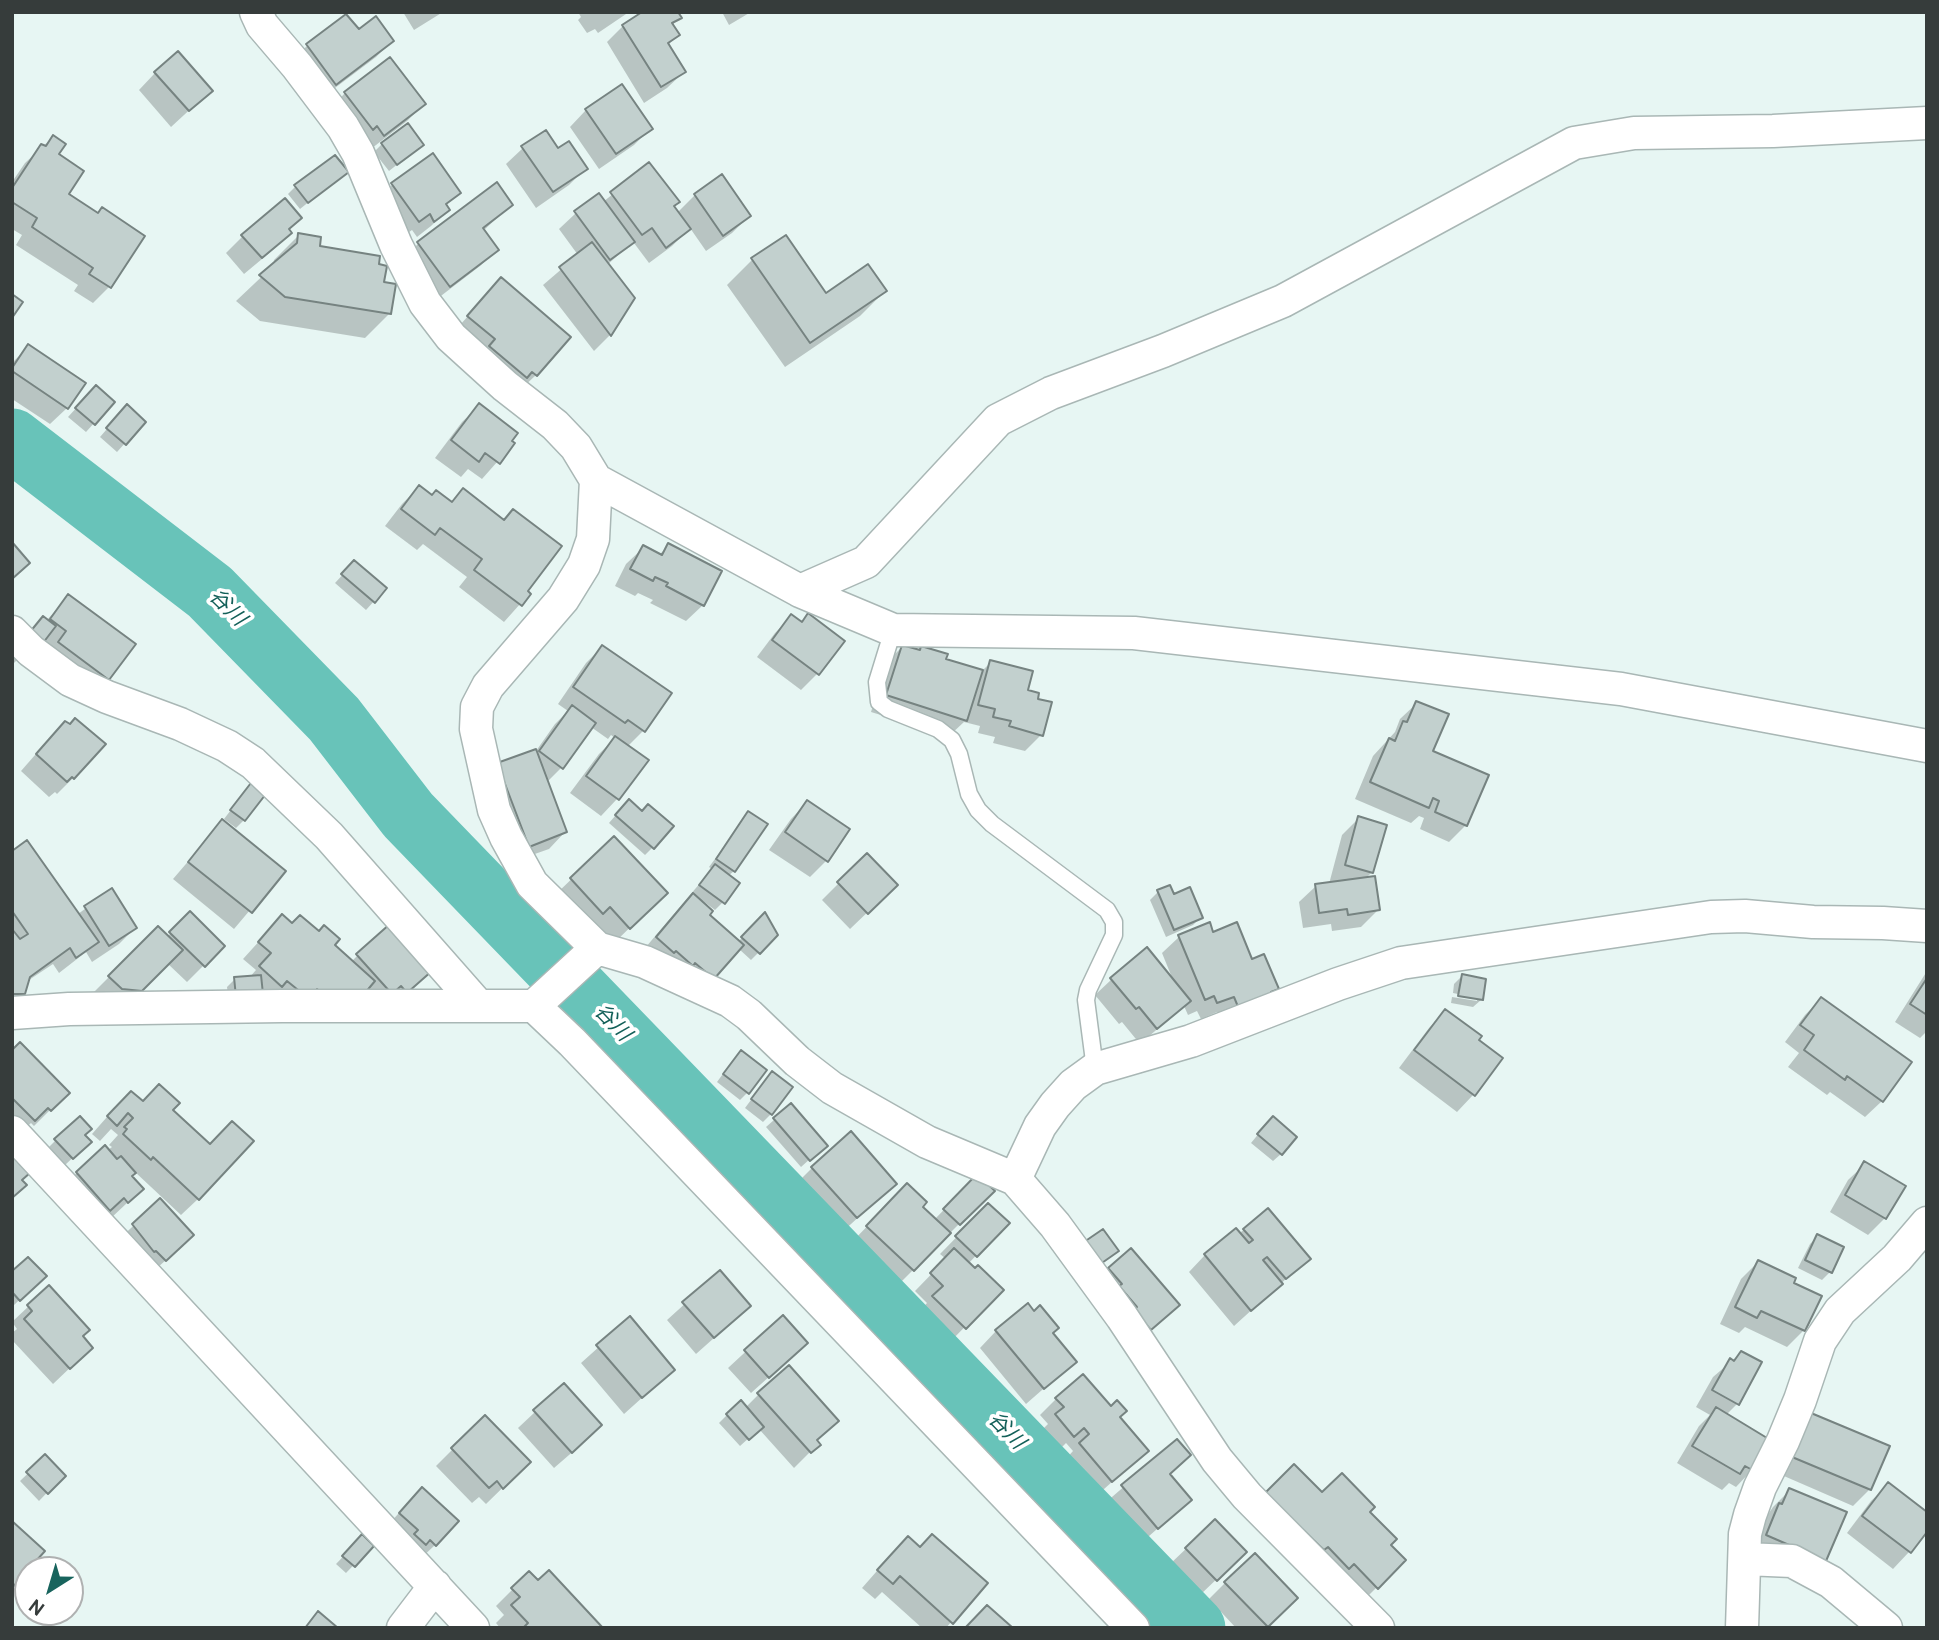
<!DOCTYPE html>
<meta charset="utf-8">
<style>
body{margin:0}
#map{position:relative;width:1939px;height:1640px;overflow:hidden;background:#e7f6f3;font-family:Overpass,sans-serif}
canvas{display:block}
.frame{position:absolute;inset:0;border:14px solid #363c3b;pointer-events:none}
.north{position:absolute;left:14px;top:1556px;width:70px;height:70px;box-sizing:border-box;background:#fff;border:2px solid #afb1b1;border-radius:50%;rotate:217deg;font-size:19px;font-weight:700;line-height:28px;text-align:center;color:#363c3b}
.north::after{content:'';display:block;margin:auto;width:24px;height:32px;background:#18645d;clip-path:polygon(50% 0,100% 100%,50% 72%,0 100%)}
</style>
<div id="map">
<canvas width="1939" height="1640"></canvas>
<div class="frame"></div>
<div class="north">N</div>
</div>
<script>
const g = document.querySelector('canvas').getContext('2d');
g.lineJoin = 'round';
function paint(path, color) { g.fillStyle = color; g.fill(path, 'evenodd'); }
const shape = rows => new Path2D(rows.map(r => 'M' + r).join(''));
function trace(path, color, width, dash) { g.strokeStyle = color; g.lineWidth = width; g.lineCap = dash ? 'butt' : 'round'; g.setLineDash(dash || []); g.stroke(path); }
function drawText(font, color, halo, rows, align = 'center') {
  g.font = font + ' Overpass,"Noto Sans JP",sans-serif'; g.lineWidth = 7; g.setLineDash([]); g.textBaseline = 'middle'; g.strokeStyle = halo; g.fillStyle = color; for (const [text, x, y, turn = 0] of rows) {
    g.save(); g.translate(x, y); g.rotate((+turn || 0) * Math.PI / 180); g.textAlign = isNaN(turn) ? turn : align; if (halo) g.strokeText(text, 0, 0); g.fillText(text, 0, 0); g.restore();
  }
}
paint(shape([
 [403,12,443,12,414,30],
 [578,12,629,12,598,33,595,29,587,33,578,20,581,17],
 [722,12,751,12,729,25],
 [346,16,358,32,392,41,376,57,319,100,290,62,307,46],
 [679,17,672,25,678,35,668,45,684,72,667,88,644,103,607,42,623,26],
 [155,73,210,91,171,127,139,90],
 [345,93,424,104,407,121,367,152,329,110],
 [586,110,650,129,634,145,599,169,570,127],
 [53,137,66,195,109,287,93,303,74,291,78,285,16,245,22,235,12,229,12,182,25,163],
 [382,144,422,145,389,171,374,152],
 [523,148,558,151,586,168,569,185,536,208,506,164],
 [649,165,677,213,695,195,749,216,732,233,706,251,690,228,672,246,649,263,634,243,624,250,607,265,633,298,610,335,594,351,543,285,578,255,559,229,576,213,603,202],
 [346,172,300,209,288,194,296,186],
 [392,185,459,192,445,206,448,210,431,226,417,237,412,230,402,237,376,201],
 [496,185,511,205,483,231,497,250,480,266,433,302,401,260,418,244],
 [288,230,290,233,274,249,244,274,226,253,243,236],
 [299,235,318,248,377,265,390,313,365,338,260,321,236,301,273,266,274,260],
 [752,260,826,295,885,291,860,316,785,367,727,285],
 [501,279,536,375,519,391,452,334],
 [28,347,67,408,50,424,12,399,12,363],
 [88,395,113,402,86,432,68,417],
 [479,406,513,444,482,479,468,469,461,477,435,458,462,422],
 [119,415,144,422,117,452,100,437],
 [419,487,431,497,450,503,463,490,529,594,504,622,459,587,467,577,423,544,417,550,385,526,402,504],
 [669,545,703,605,686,621,650,603,653,600,638,593,635,596,615,586,626,564,643,548,658,556],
 [347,570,385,589,366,610,335,583],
 [68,597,133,645,107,679,91,695,42,641,46,621],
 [792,616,801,623,842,641,817,674,801,690,757,657,775,633],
 [602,647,644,730,627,747,646,760,617,799,601,816,570,793,599,754,615,738,611,735,608,739,591,727,562,767,547,782,565,832,549,849,512,862,481,781,536,751,555,724,568,711,558,704,586,663],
 [902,647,918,652,922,648,944,660,981,672,991,662,1026,691,1041,735,1025,751,993,743,995,737,978,733,980,726,964,722,949,736,871,712,886,663],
 [12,649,20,657,12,665],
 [1417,703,1431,752,1466,825,1449,842,1420,829,1424,818,1419,816,1411,823,1355,799,1373,756,1395,732,1400,719],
 [49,739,73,778,57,794,55,792,49,797,21,771],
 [247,789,244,820,236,828,224,819],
 [807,802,826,861,810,877,769,850,791,819],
 [621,809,652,848,645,855,609,823],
 [749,813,734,871,728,876,723,902,715,910,703,901,702,903,708,915,738,942,764,915,776,935,751,960,739,949,713,978,640,954,712,869,709,867],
 [1359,818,1372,872,1365,879,1378,910,1361,927,1332,931,1331,924,1303,928,1299,902,1316,886,1329,884,1342,835],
 [222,822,283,871,234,929,173,879],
 [614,838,649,909,613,944,554,896],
 [12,853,78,914,111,890,135,928,119,944,92,962,86,952,59,973,53,964,26,982,23,993,12,1004],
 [867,855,896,885,850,929,822,900],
 [1158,892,1173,896,1201,917,1193,925,1166,937,1150,900],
 [190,914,223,946,187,982,167,963,124,1007,93,993,158,928,167,937],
 [282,916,292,925,332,945,351,962,358,955,431,970,390,1008,229,1004,227,987,235,979,249,978,256,970,243,959],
 [1209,924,1212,934,1251,961,1277,988,1224,1029,1217,1012,1201,1019,1197,1011,1188,1015,1184,1006,1140,1044,1122,1022,1119,1024,1095,995,1112,979,1173,980,1162,953,1179,937],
 [1927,971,1927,1031,1920,1038,1895,1022],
 [1462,976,1481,1000,1473,1007,1451,1003,1452,997,1477,1001,1477,998,1453,993,1454,984],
 [1821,999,1882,1101,1865,1117,1830,1092,1827,1095,1788,1067,1799,1053,1785,1042,1805,1015],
 [1445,1011,1501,1059,1473,1095,1457,1112,1399,1068,1429,1028],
 [12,1053,67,1093,34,1126,31,1123,17,1136,12,1131],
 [733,1060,748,1092,740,1100,717,1082],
 [765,1081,771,1114,763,1122,745,1108],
 [142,1103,170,1110,198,1199,181,1215,135,1172,131,1177,142,1189,111,1218,60,1189,77,1173,112,1147,109,1145,118,1135,111,1129,100,1141,92,1134,114,1109],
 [791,1105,820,1150,801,1167,766,1127],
 [1265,1126,1281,1154,1273,1161,1251,1143],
 [83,1135,81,1150,64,1166,48,1148,56,1140],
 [1865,1164,1885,1218,1868,1235,1830,1212,1848,1180],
 [812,1168,895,1184,840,1234,796,1184],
 [977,1176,992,1191,896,1287,851,1243,907,1185,920,1207,934,1220],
 [160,1201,175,1252,148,1276,116,1242],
 [988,1205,1007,1223,968,1264,1001,1290,948,1344,917,1314,927,1303,915,1291,946,1259,940,1254],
 [1244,1230,1308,1259,1234,1326,1189,1272,1205,1255],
 [1818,1236,1830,1272,1822,1280,1798,1268,1810,1244],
 [1758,1262,1804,1330,1787,1347,1745,1327,1739,1333,1720,1324,1741,1279],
 [1109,1269,1178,1305,1133,1346,1093,1286],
 [720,1272,732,1322,696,1354,667,1320],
 [12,1274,44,1276,12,1307],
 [49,1287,81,1337,74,1364,53,1384,12,1340,12,1333,17,1329,12,1322],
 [1033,1313,1074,1362,1026,1404,980,1348,996,1331],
 [783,1317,789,1359,751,1393,728,1368],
 [630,1319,673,1370,624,1414,581,1363],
 [1741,1353,1760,1363,1737,1404,1726,1415,1752,1470,1736,1487,1729,1483,1722,1490,1677,1463,1699,1426,1710,1415,1696,1407,1713,1377],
 [759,1394,818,1444,794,1468,759,1429,740,1446,719,1423,727,1415,745,1408],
 [1056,1399,1118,1417,1147,1451,1095,1497,1064,1461,1073,1451,1066,1443,1057,1452,1040,1432,1048,1424,1040,1415],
 [535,1412,584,1442,554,1468,518,1428],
 [485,1417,529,1462,486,1504,479,1497,472,1503,436,1466],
 [1795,1431,1870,1489,1853,1506,1777,1473],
 [1177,1441,1168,1475,1190,1500,1140,1544,1105,1503],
 [45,1457,63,1476,39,1501,20,1481],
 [1888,1485,1927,1529,1909,1552,1893,1569,1847,1533,1871,1501],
 [1790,1490,1825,1560,1808,1577,1750,1552,1763,1522,1773,1507],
 [1322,1495,1368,1512,1388,1545,1404,1560,1360,1604,1248,1512],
 [405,1506,435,1545,418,1561,384,1530],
 [1215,1521,1245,1552,1199,1596,1169,1565],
 [362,1537,372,1546,346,1573,336,1564],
 [891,1555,951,1622,946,1628,922,1628,882,1592,875,1599,862,1588],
 [529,1573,601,1628,500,1628,496,1623,504,1615,496,1606],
 [1225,1583,1295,1598,1265,1628,1236,1628,1209,1599]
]), '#0003');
trace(shape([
 [12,440,210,592,334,719,408,815,1194,1628]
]), '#68c3b9', 63);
const building = shape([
 [642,12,678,12,682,18,672,23,680,35,668,43,686,72,661,87,622,25,642,12],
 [346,14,359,29,376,16,394,41,336,85,306,44,346,14],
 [178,51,213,91,189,111,154,72,178,51],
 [390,57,426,104,384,136,377,126,373,130,344,92,390,57],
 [622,84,653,129,616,154,585,109,622,84],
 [408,123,424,145,397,165,381,143,408,123],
 [546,130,558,148,569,141,588,169,553,192,521,146,546,130],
 [53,135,66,144,59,154,84,171,69,194,98,213,102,207,145,236,111,288,89,274,93,268,32,227,37,218,12,202,12,188,41,144,46,146,53,135],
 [433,153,461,193,446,204,450,210,434,222,430,214,419,222,391,183,433,153],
 [335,155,349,172,308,203,294,185,335,155],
 [649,162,680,202,674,206,691,229,666,248,652,228,642,235,610,192,649,162],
 [722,174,751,216,723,236,694,194,722,174],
 [497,182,513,205,483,228,499,250,450,287,417,242,497,182],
 [599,193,635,242,610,260,574,211,599,193],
 [285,198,302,218,289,229,292,233,262,258,241,235,285,198],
 [298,233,321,237,320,246,380,256,379,264,387,266,384,282,396,284,391,314,285,297,259,275,297,243,298,233],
 [786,235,826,293,868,264,887,291,810,343,751,258,786,235],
 [592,242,635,298,611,336,559,267,592,242],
 [501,277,571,337,537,376,532,372,527,378,489,346,495,339,467,316,501,277],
 [12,294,23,302,12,318,12,294],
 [28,344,86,383,68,409,12,371,12,368,28,344],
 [96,385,115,402,95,425,75,408,96,385],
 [479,403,518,433,512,441,515,443,500,464,485,453,479,462,451,440,479,403],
 [127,404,146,422,126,445,106,428,127,404],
 [419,485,432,495,436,490,452,502,463,488,504,520,513,509,562,546,528,591,531,594,522,606,474,570,482,559,440,528,435,535,401,509,419,485],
 [12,542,30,563,12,579,12,542],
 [668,543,722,571,704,606,666,586,668,583,655,577,653,581,630,569,643,545,662,555,668,543],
 [354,560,387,588,375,603,341,574,354,560],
 [68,594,136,644,109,680,58,642,66,631,50,619,68,594],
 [808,613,845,641,819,675,772,640,791,614,802,622,808,613],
 [43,616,56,626,43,643,30,632,43,616],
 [602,645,672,693,645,732,628,720,625,723,573,687,602,645],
 [902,645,920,650,921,646,948,654,946,659,983,670,967,721,886,695,902,645],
 [990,660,1033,671,1028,690,1039,693,1038,699,1052,702,1043,736,1009,726,1011,721,993,717,995,709,978,705,990,660],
 [1416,701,1449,714,1433,751,1489,775,1467,826,1435,812,1439,801,1433,798,1429,808,1370,782,1389,738,1395,741,1403,721,1407,722,1416,701],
 [572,705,596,723,563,769,539,751,572,705],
 [75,718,106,744,74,779,72,777,67,782,36,754,65,721,70,724,75,718],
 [615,736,649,760,619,800,586,776,615,736],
 [536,749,567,832,529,847,497,763,536,749],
 [254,779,269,790,245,821,230,810,254,779],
 [629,799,642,811,648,804,674,826,654,849,615,815,629,799],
 [807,800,850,829,828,862,785,832,807,800],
 [748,811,768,824,735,872,716,859,748,811],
 [1358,816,1387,825,1373,873,1345,865,1358,816],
 [222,819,286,871,252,913,188,862,222,819],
 [614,836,668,893,630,929,610,907,603,914,570,878,614,836],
 [27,840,99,942,76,958,70,948,30,977,25,994,12,994,12,929,20,939,28,934,12,911,12,851,27,840],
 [867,853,898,885,868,914,837,882,867,853],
 [715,864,740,883,725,904,699,885,715,864],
 [1375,876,1380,910,1348,915,1347,909,1319,913,1315,884,1375,876],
 [1170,885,1174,894,1190,887,1203,918,1174,930,1157,890,1170,885],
 [112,888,137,928,109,946,84,906,112,888],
 [693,893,713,911,710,915,744,945,714,979,695,963,693,966,676,951,674,953,656,937,693,893],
 [190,911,225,946,205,967,169,932,190,911],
 [765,912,778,935,760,954,741,937,765,912],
 [282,914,292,923,300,915,319,931,324,925,340,939,335,945,375,981,365,993,324,995,317,989,313,994,303,994,287,981,282,987,259,966,271,953,258,942,282,914],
 [1210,922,1213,932,1237,922,1252,959,1264,954,1279,989,1271,992,1275,999,1241,1014,1234,997,1217,1003,1214,996,1205,1000,1178,935,1210,922],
 [391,923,433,970,407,993,401,986,392,994,356,954,391,923],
 [158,926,183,950,142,991,122,989,108,976,158,926],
 [1147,947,1191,1001,1157,1029,1139,1007,1136,1009,1110,978,1147,947],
 [1462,974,1486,979,1483,1000,1458,996,1462,974],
 [261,975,263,994,236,997,234,977,261,975],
 [1927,978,1927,1015,1910,1004,1927,978],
 [1821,997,1912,1062,1883,1102,1847,1076,1845,1080,1804,1050,1814,1035,1800,1025,1821,997],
 [1445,1009,1482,1036,1479,1040,1503,1058,1475,1096,1414,1050,1445,1009],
 [20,1042,70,1093,51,1111,48,1108,35,1121,12,1098,12,1050,20,1042],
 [741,1050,767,1070,749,1094,723,1074,741,1050],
 [772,1071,793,1087,772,1115,751,1099,772,1071],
 [159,1084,180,1103,173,1110,210,1144,232,1121,254,1141,199,1200,153,1157,151,1160,123,1134,127,1129,124,1127,133,1118,128,1113,117,1126,107,1116,131,1091,143,1101,159,1084],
 [791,1103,828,1146,810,1161,773,1118,791,1103],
 [80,1116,92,1129,85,1135,92,1142,73,1159,54,1139,80,1116],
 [1273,1116,1297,1137,1282,1155,1257,1134,1273,1116],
 [851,1131,897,1184,857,1218,811,1167,851,1131],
 [105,1145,117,1159,121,1156,136,1173,132,1176,144,1189,128,1203,124,1198,110,1211,76,1172,105,1145],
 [12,1153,31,1172,22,1180,27,1185,12,1198,12,1153],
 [1864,1161,1906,1186,1886,1219,1845,1195,1864,1161],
 [977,1174,995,1191,960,1225,943,1209,977,1174],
 [907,1183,927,1202,923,1207,951,1233,914,1271,866,1226,907,1183],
 [160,1198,194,1235,166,1261,156,1251,154,1252,132,1224,160,1198],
 [988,1203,1010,1223,977,1257,955,1236,988,1203],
 [1268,1208,1311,1259,1286,1279,1267,1257,1263,1260,1283,1284,1251,1311,1204,1254,1236,1228,1249,1243,1253,1240,1243,1229,1268,1208],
 [1103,1229,1119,1251,1099,1265,1084,1242,1103,1229],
 [1817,1234,1844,1247,1832,1273,1805,1260,1817,1234],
 [954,1248,975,1268,978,1265,1004,1290,966,1329,932,1296,943,1286,930,1273,954,1248],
 [1131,1248,1180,1305,1151,1330,1133,1310,1137,1307,1119,1286,1122,1284,1108,1268,1131,1248],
 [28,1257,47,1276,20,1301,12,1292,12,1271,28,1257],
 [1758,1260,1796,1278,1794,1283,1822,1296,1805,1331,1761,1311,1757,1318,1735,1307,1758,1260],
 [720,1270,751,1306,714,1338,682,1302,720,1270],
 [49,1285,90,1330,83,1336,93,1348,70,1369,24,1319,32,1311,27,1305,49,1285],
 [1028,1303,1034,1311,1040,1305,1059,1328,1053,1333,1077,1362,1044,1389,995,1330,1028,1303],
 [783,1315,808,1343,769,1378,744,1350,783,1315],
 [630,1316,675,1370,642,1398,596,1345,630,1316],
 [1741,1351,1762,1362,1739,1405,1712,1390,1730,1358,1734,1361,1741,1351],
 [789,1365,839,1421,817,1440,821,1445,811,1453,757,1393,789,1365],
 [1083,1374,1111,1406,1117,1400,1127,1411,1120,1417,1149,1451,1112,1482,1079,1443,1089,1434,1084,1428,1074,1437,1055,1414,1064,1407,1055,1398,1083,1374],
 [564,1383,602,1425,572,1453,533,1410,564,1383],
 [741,1400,764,1427,749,1440,726,1414,741,1400],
 [1716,1407,1772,1441,1754,1471,1745,1466,1740,1474,1692,1446,1716,1407],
 [1811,1413,1890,1446,1871,1490,1792,1457,1811,1413],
 [485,1415,531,1462,503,1489,497,1481,489,1488,451,1448,485,1415],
 [1177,1439,1191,1455,1170,1474,1192,1500,1158,1529,1121,1485,1177,1439],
 [45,1454,66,1476,48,1494,26,1472,45,1454],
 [1294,1464,1322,1492,1342,1473,1375,1507,1370,1512,1397,1539,1391,1545,1406,1560,1378,1589,1354,1564,1349,1569,1328,1547,1324,1550,1302,1529,1299,1532,1263,1495,1294,1464],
 [1888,1482,1927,1512,1927,1532,1911,1553,1862,1516,1888,1482],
 [422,1487,459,1521,436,1546,430,1540,426,1545,414,1534,418,1530,399,1513,422,1487],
 [1789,1488,1847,1512,1826,1561,1766,1535,1779,1503,1782,1504,1789,1488],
 [1215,1519,1247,1552,1217,1581,1185,1548,1215,1519],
 [12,1521,45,1551,12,1588,12,1521],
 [362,1534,374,1546,355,1567,342,1556,362,1534],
 [932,1534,988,1583,953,1624,900,1576,893,1584,877,1570,908,1536,920,1547,932,1534],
 [1255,1553,1298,1598,1268,1627,1224,1582,1255,1553],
 [549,1570,603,1628,523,1628,528,1623,511,1605,520,1597,511,1588,529,1571,538,1580,549,1570],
 [987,1605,1013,1628,965,1628,987,1605],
 [318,1611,338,1628,305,1628,318,1611]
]);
paint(building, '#c2d0ce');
trace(building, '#768381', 2);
const service = shape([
 [893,630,877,682,879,702,888,709,938,729,952,740,959,754,969,794,978,810,992,824,1107,910,1114,922,1114,935,1088,990,1086,1000,1095,1069]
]);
const minor = shape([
 [256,12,262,25,297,66,343,127,358,153,396,245,425,303,451,337,505,386,555,425,576,447,596,480,800,591,893,630,1134,633,1621,689,1927,746],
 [596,480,593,539,584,565,563,599,488,686,477,707,476,729,494,810,506,837,532,884,597,948,645,962,730,1001,749,1015,797,1061,832,1088,927,1142,1015,1179,1055,1225,1122,1317,1217,1460,1247,1496,1378,1628],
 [800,591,866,562,998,420,1051,393,1163,351,1283,301,1574,143,1634,133,1773,131,1927,123],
 [12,632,31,651,70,680,107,697,180,724,227,746,253,763,329,836,477,1004],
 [534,1006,597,948],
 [12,1013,69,1009,282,1006,534,1006,572,1042,1133,1628],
 [12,1132,473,1628],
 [1015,1179,1040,1126,1055,1105,1073,1085,1095,1069,1191,1041,1338,984,1401,963,1711,917,1745,916,1813,922,1883,923,1927,926],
 [1745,1559,1792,1561,1831,1582,1886,1628],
 [403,1628,435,1586],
 [1742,1628,1745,1534,1750,1515,1760,1487,1783,1441,1800,1400,1820,1341,1840,1311,1897,1258,1927,1223]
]);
trace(service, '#a9b7b5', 19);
trace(minor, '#a9b7b5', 35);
trace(service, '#fff', 16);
trace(minor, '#fff', 32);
drawText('italic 21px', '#136059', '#fff', [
 ["谷川",226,609,45],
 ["谷川",611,1024,46],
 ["谷川",1005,1432,46]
]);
</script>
